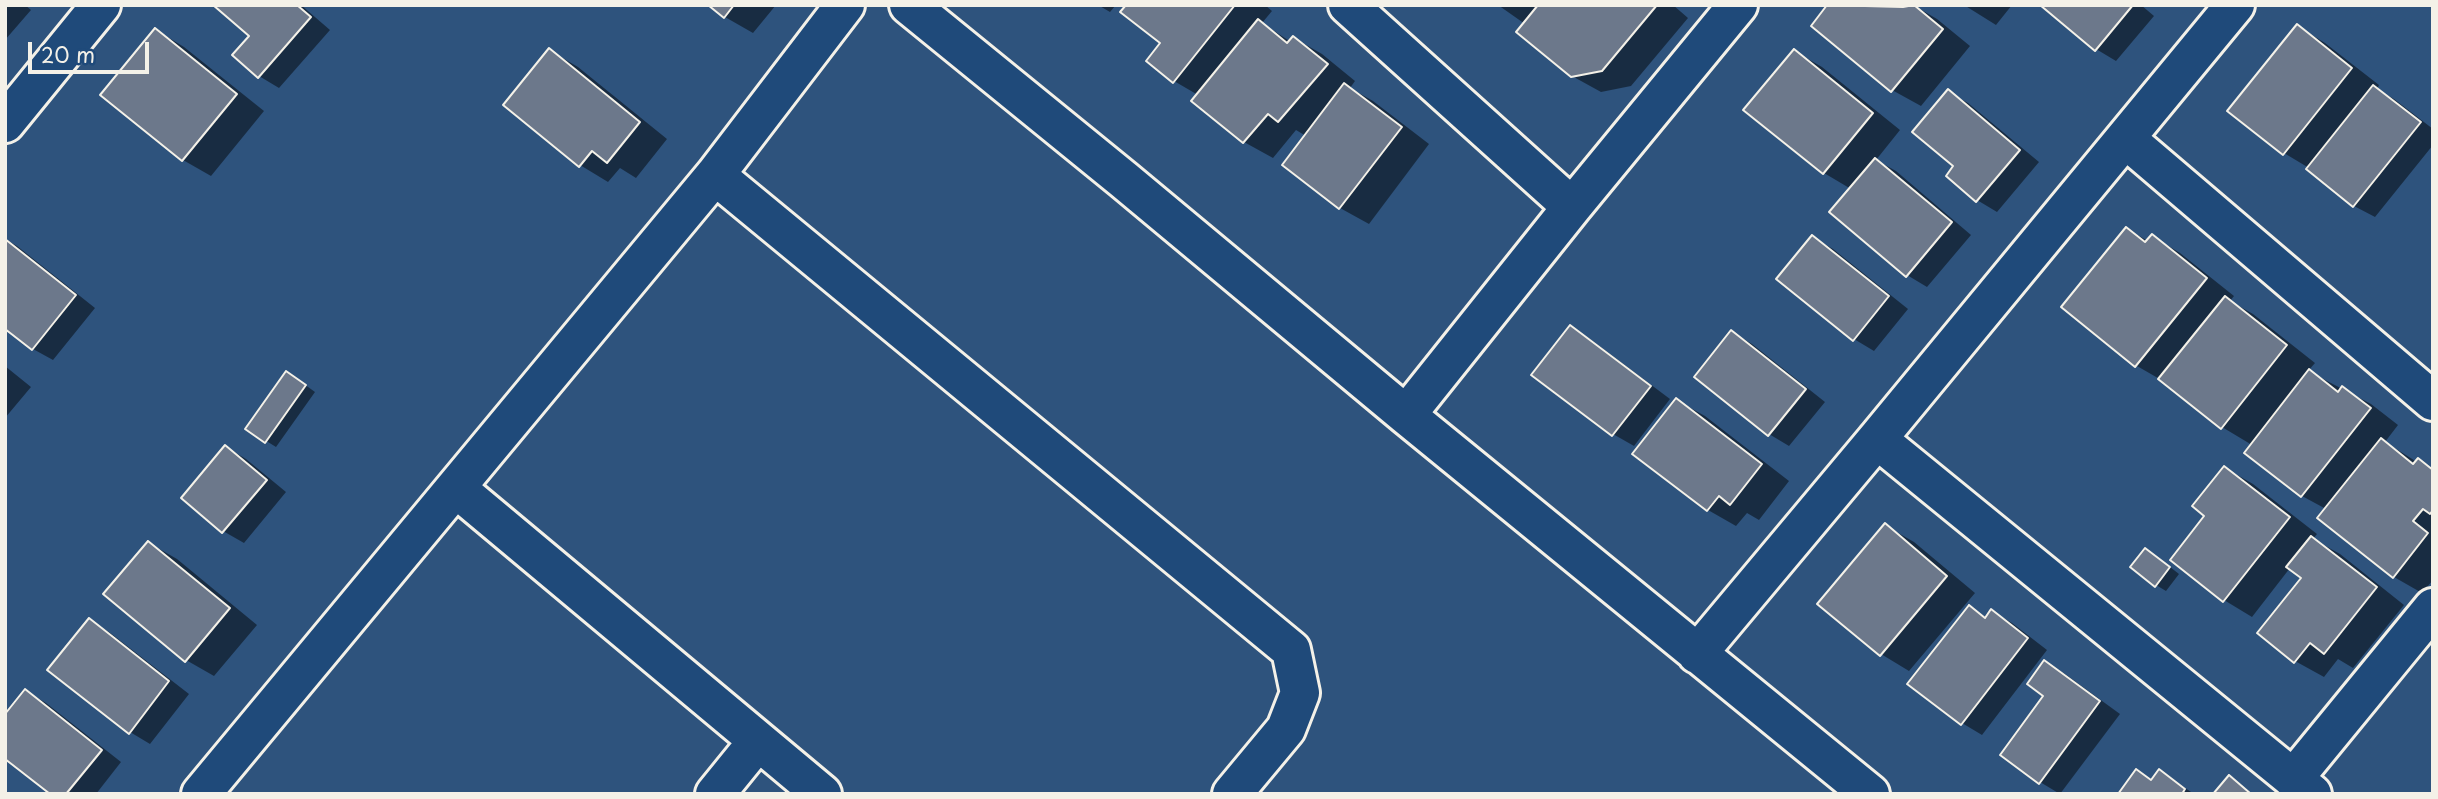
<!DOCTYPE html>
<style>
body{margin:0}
#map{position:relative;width:2438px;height:799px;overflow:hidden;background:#2e537d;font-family:"Playpen Sans",sans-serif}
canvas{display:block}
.frame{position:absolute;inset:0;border:7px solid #f4f1e8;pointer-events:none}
.scale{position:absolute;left:28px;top:42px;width:121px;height:32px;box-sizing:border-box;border:4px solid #f4f1e8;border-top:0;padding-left:9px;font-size:21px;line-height:24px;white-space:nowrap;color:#f4f1e8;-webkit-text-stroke:5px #1f4a7a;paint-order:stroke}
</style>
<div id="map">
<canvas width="2438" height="799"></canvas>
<div class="frame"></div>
<div class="scale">20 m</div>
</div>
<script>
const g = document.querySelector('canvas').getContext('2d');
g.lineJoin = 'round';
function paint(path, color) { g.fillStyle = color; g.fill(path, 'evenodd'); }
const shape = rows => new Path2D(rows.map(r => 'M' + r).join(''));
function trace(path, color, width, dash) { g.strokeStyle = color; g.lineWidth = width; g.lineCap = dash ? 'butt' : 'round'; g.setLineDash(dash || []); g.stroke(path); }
paint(shape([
 [5,5,25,5,31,10,5,40],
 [215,5,301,5,330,30,279,88,259,76,251,36],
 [710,5,776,5,753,33,725,17],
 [1098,5,1116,5,1110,12],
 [1128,5,1265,5,1272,11,1262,23,1291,42,1294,38,1322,54,1355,81,1350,88,1373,101,1429,144,1369,224,1340,208,1284,165,1306,136,1296,130,1273,158,1244,142,1193,100,1198,95,1174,81,1163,43],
 [1498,5,1673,5,1688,18,1631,86,1601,92,1572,76,1525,24],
 [1830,5,1913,5,1937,19,1970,46,1921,106,1892,90],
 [1964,5,2012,5,1996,25],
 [2043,5,2141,5,2154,16,2116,61,2096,49],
 [2297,26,2325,43,2379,85,2377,89,2394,99,2433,129,2433,145,2375,217,2354,206,2309,168,2284,153],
 [156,30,184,47,264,111,211,176,183,160],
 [549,50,578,67,667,139,636,178,620,168,608,182,580,165],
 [1794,51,1822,67,1900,130,1876,160,1896,171,1971,235,1927,287,1907,275,1851,189,1824,173,1746,110],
 [1948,92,1968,103,2039,162,1997,212,1977,200,1956,166],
 [2127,229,2148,241,2152,236,2180,253,2234,296,2230,301,2253,314,2315,363,2308,371,2371,404,2398,425,2385,442,2417,462,2418,460,2433,469,2433,580,2422,593,2394,577,2326,509,2302,496,2252,445,2222,427,2163,381,2137,366,2063,307],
 [1812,237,1833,249,1908,309,1874,351,1854,339],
 [5,239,17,246,95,308,53,360,33,349,5,327],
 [1570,327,1590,339,1670,399,1634,446,1613,434,1534,374],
 [1732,332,1752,344,1825,402,1789,446,1769,434],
 [5,366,31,387,5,418],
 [297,379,315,392,276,447,247,429],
 [1676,400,1705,416,1789,481,1759,520,1747,513,1736,526,1708,510],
 [226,447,246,459,286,492,244,543,223,531,183,498],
 [2225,468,2253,484,2317,534,2313,539,2340,554,2404,605,2353,668,2338,659,2324,677,2295,661,2303,578,2290,568,2252,617,2224,600,2207,516],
 [1886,526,1914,542,1975,593,1909,671,1881,654],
 [149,543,177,559,257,625,214,676,186,660],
 [2156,556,2179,574,2166,591,2156,585],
 [1969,607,1987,618,1992,611,2012,623,2047,650,1982,735,1962,723],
 [89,620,109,632,189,694,150,744,130,732],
 [2045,662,2065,674,2120,714,2060,794,2040,782],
 [26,691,46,703,121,762,96,794,52,794],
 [2137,771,2153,781,2160,771,2194,794,2120,794]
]), '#0007');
const building = shape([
 [213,5,297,5,311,17,258,78,232,55,249,36,213,5],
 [708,5,734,5,724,18,708,5],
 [1126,5,1235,5,1173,83,1146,61,1160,43,1120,12,1126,5],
 [1538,5,1657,5,1602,71,1571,77,1516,32,1538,5],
 [1827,5,1903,7,1914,5,1943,29,1891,92,1811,26,1827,5],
 [2040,5,2133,5,2095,51,2040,5],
 [1258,19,1287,43,1293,36,1328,64,1278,122,1268,114,1243,143,1191,101,1258,19],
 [2297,24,2352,68,2283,155,2227,111,2297,24],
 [155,28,237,94,182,161,100,95,155,28],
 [549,48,640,122,607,163,592,151,579,167,503,105,549,48],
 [1794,49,1873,113,1823,174,1743,110,1794,49],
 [1344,83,1402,127,1339,209,1282,165,1344,83],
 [2373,85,2421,122,2353,207,2306,169,2373,85],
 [1948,89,2020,150,1976,202,1946,176,1953,166,1912,132,1948,89],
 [1875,158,1952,222,1906,277,1829,212,1875,158],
 [2126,227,2145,242,2152,234,2207,278,2135,367,2061,307,2126,227],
 [1812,235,1889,296,1853,341,1776,279,1812,235],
 [5,239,76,295,32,350,5,329,5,239],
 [2225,296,2287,345,2221,429,2158,379,2225,296],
 [1570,325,1651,386,1612,436,1531,375,1570,325],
 [1731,330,1806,389,1768,436,1694,377,1731,330],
 [2309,369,2338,392,2342,386,2371,408,2301,497,2244,453,2309,369],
 [286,371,306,385,265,443,245,429,286,371],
 [1676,398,1762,464,1730,505,1719,496,1707,511,1632,454,1676,398],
 [2381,438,2413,464,2418,458,2433,470,2433,510,2430,514,2423,509,2413,521,2428,533,2393,578,2317,518,2381,438],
 [225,445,267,480,222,533,181,498,225,445],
 [2224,466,2290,517,2223,602,2170,560,2204,516,2192,506,2224,466],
 [1885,523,1947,576,1880,656,1817,604,1885,523],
 [2311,536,2377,587,2324,654,2310,643,2294,663,2257,633,2301,578,2286,567,2311,536],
 [148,541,230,608,185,662,103,594,148,541],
 [2145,548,2170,567,2155,587,2130,567,2145,548],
 [1969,605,1985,618,1991,609,2028,638,1961,725,1907,684,1969,605],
 [89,618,169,681,129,734,47,670,89,618],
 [2044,660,2100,701,2039,784,2000,755,2043,696,2027,684,2044,660],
 [25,689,102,750,66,794,50,794,5,759,5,714,25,689],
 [2136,769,2151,780,2159,769,2185,789,2182,794,2118,794,2136,769],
 [2229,775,2251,794,2213,794,2229,775]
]);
paint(building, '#6c788b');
trace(building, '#f4f1e8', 2);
const minor = shape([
 [909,5,1124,180,1406,415,1870,794],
 [1348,5,1572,207],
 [5,123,101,5],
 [2126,139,2433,401],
 [715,175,1291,650,1300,693,1286,729,1232,794],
 [1406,415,1572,207,1738,5],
 [1877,439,2312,794],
 [456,488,822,794],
 [1697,654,1877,439,2235,5],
 [2293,779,2433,608],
 [201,794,715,175,845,5],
 [715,794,758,741]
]);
trace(minor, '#f4f1e8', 44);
trace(minor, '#1f4a7a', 38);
</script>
